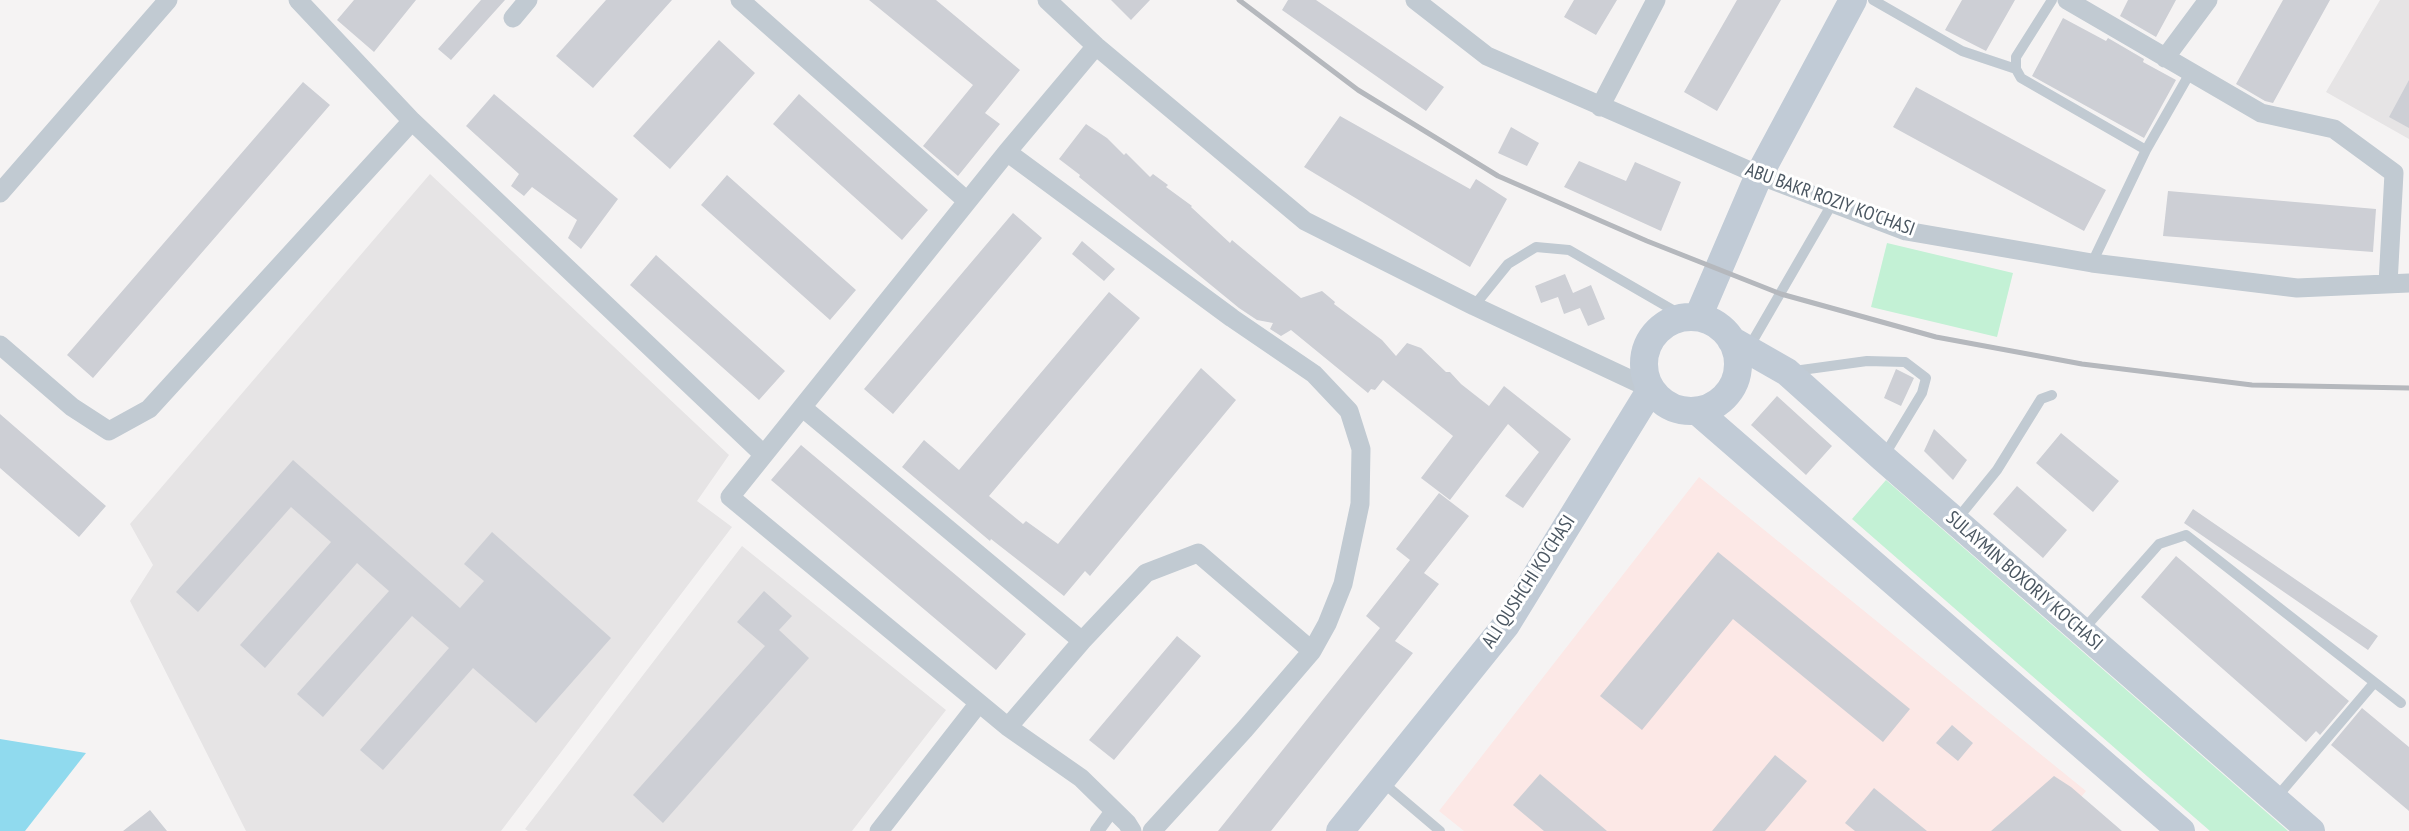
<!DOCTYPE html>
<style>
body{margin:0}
canvas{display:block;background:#f5f3f3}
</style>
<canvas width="2409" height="831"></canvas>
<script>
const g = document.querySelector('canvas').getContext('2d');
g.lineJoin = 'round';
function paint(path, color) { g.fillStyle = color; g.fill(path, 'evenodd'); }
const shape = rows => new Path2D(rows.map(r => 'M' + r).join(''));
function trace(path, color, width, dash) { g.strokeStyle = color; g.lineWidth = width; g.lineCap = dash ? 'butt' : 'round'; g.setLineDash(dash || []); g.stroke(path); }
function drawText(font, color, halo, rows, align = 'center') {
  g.font = font + ' "PT Sans Narrow",sans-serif'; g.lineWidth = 6; g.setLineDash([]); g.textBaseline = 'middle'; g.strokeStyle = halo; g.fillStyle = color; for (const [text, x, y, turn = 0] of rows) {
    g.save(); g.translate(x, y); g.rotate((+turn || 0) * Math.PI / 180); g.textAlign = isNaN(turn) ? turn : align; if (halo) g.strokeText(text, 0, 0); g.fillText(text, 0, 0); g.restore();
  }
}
paint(shape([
 [2380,0,2409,0,2409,139,2326,92],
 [430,174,729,455,697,501,732,527,501,831,246,831,130,601,153,565,130,524],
 [742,546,946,710,852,831,528,831,525,829]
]), '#e6e4e5');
paint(shape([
 [1699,477,2086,791,2053,831,1464,831,1439,811]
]), '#fce8e6');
paint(shape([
 [1887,243,2013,273,1997,337,1871,307],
 [1886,480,2288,831,2210,831,1852,519]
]), '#c3f1d5');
paint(shape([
 [0,739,86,753,25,831,0,831]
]), '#90daee');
paint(shape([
 [354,0,416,0,374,52,337,20],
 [481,0,505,0,451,60,438,49],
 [606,0,672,0,593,88,556,56],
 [869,0,936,0,1020,70,985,113,1000,124,958,176,923,146,973,85],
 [1111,0,1150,0,1131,20],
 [1288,0,1316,0,1444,87,1426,111,1282,10],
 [1574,0,1617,0,1596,35,1564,17],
 [1737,0,1781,0,1717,111,1684,92],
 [1962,0,2015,0,1986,51,1945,30],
 [2128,0,2176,0,2156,37,2120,16],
 [2283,0,2330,0,2273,103,2265,101,2236,84],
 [2063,18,2106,41,2108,38,2144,59,2143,62,2176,80,2144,138,2032,76],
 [719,40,755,73,670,169,633,136],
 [2409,80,2409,128,2389,117],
 [303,82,330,105,93,378,67,355],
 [1916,87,2106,190,2084,231,1893,127],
 [494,94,618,199,581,249,568,238,577,220,532,187,524,196,511,186,519,174,466,126],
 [799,94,928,210,902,240,773,124],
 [1340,116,1470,189,1476,179,1507,199,1470,267,1304,167],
 [1086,124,1107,138,1124,155,1126,153,1150,177,1153,174,1168,185,1166,187,1192,206,1191,207,1230,243,1232,240,1301,298,1322,291,1335,302,1334,304,1382,340,1396,356,1407,343,1421,348,1446,372,1450,372,1461,384,1489,406,1504,386,1571,439,1523,508,1505,496,1539,452,1508,424,1450,500,1421,478,1453,436,1383,380,1375,390,1371,389,1368,393,1291,330,1281,336,1270,329,1273,323,1257,320,1239,308,1079,177,1080,175,1059,159],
 [1511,127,1539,143,1527,166,1498,153],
 [1579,161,1626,181,1635,162,1681,182,1661,231,1564,187],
 [727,175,856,290,830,320,701,205],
 [2168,191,2376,209,2373,252,2163,236],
 [1013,213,1042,238,893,414,864,389],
 [1082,241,1115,269,1104,281,1072,254],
 [656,255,785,371,759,400,630,285],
 [1565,274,1573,293,1591,285,1605,319,1588,326,1580,308,1564,314,1558,297,1541,303,1535,286],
 [1109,292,1140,318,989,496,1023,524,1026,521,1058,544,1201,368,1236,400,1090,576,1085,571,1064,596,991,539,990,541,902,467,924,440,959,470],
 [1896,369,1914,378,1901,406,1884,398],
 [1777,396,1832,446,1806,475,1751,425],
 [0,414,106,506,79,537,0,468],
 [1934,429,1967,460,1953,480,1924,451],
 [2061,433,2119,481,2093,512,2036,463],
 [801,445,1026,634,996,670,771,480],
 [293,460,460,608,484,581,464,564,492,532,611,638,536,723,473,668,383,770,360,750,449,648,412,616,323,717,297,694,389,591,357,563,265,668,240,645,331,542,291,507,198,612,176,592],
 [2017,486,2067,530,2043,558,1993,514],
 [1439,493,1469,516,1424,573,1439,584,1395,641,1413,653,1271,831,1218,831,1380,628,1366,616,1410,560,1396,549],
 [2193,509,2378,636,2368,650,2184,523],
 [1718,552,1910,709,1883,742,1733,619,1642,730,1600,696],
 [2176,556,2349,701,2320,735,2316,731,2306,742,2141,597],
 [764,591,792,616,779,630,809,658,663,823,633,795,765,646,737,622],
 [1177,636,1201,656,1114,760,1089,740],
 [2362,708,2409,747,2409,811,2331,745],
 [1952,725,1973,743,1958,761,1936,743],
 [1775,755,1807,781,1765,831,1712,831],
 [1540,774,1607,831,1544,831,1513,805],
 [2054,776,2071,787,2122,831,1991,831],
 [1874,788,1927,831,1855,831,1845,823],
 [150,810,167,831,123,831]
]), '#cdcfd5');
trace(shape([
 [1873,0,1962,51,2016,69],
 [2052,0,2016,57,2016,69,2021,78,2146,150],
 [2092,263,2146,150,2190,73],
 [1474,306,1508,264,1536,247,1569,250,1685,317],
 [1748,349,1832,204],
 [1794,371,1867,361,1905,362,1926,378,1922,393,1884,456],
 [1958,518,1997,470,2041,399,2052,395],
 [2083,630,2159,544,2186,535,2401,703],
 [1381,781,1440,831],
 [2276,798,2374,683]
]), '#c1cad2', 10);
trace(shape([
 [1097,831,1113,809]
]), '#c1cad2', 14);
trace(shape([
 [298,0,412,121,763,454],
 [740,0,967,201],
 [1047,0,1096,46,1305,221,1474,306,1651,389],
 [1415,0,1487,56,1759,175,1906,231,2092,263,2297,288,2409,283],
 [2067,0,2261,113,2334,129,2394,173,2388,284],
 [513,18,528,0],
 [2165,58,2208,0],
 [1600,107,1656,0],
 [1007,152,1232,318,1314,374,1349,411,1361,449,1360,504,1343,584,1327,624,1312,651,1245,729,1152,831],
 [0,193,168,0],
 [0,345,72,407,109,431,149,409,412,121],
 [803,408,1082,641],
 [979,703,1008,727,1081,778,1127,823,1132,831],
 [1008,727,1082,641,1146,573,1198,553,1312,651],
 [879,831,979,703,730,497,1007,152,1096,46]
]), '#c1cad2', 19);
trace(shape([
 [1698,317,1759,175,1853,0],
 '1644 364a47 47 0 1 1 94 0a47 47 0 1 1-94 0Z',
 [1731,340,1787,372,1883,458,2311,831],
 [1697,411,2181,831],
 [1340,831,1506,625,1651,389]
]), '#c1cbd6', 28);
trace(shape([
 [1239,0,1358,90,1498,176,1647,241,1781,294,1936,337,2082,364,2252,385,2409,388]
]), '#b5b8bd', 5);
drawText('19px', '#4a5661', '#fff', [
 ["ABU BAKR ROZIY KO'CHASI",1830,200,20],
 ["SULAYMIN BOXORIY KO'CHASI",2024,581,41],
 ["ALI QUSHCHI KO'CHASI",1529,582,-57]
]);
</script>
